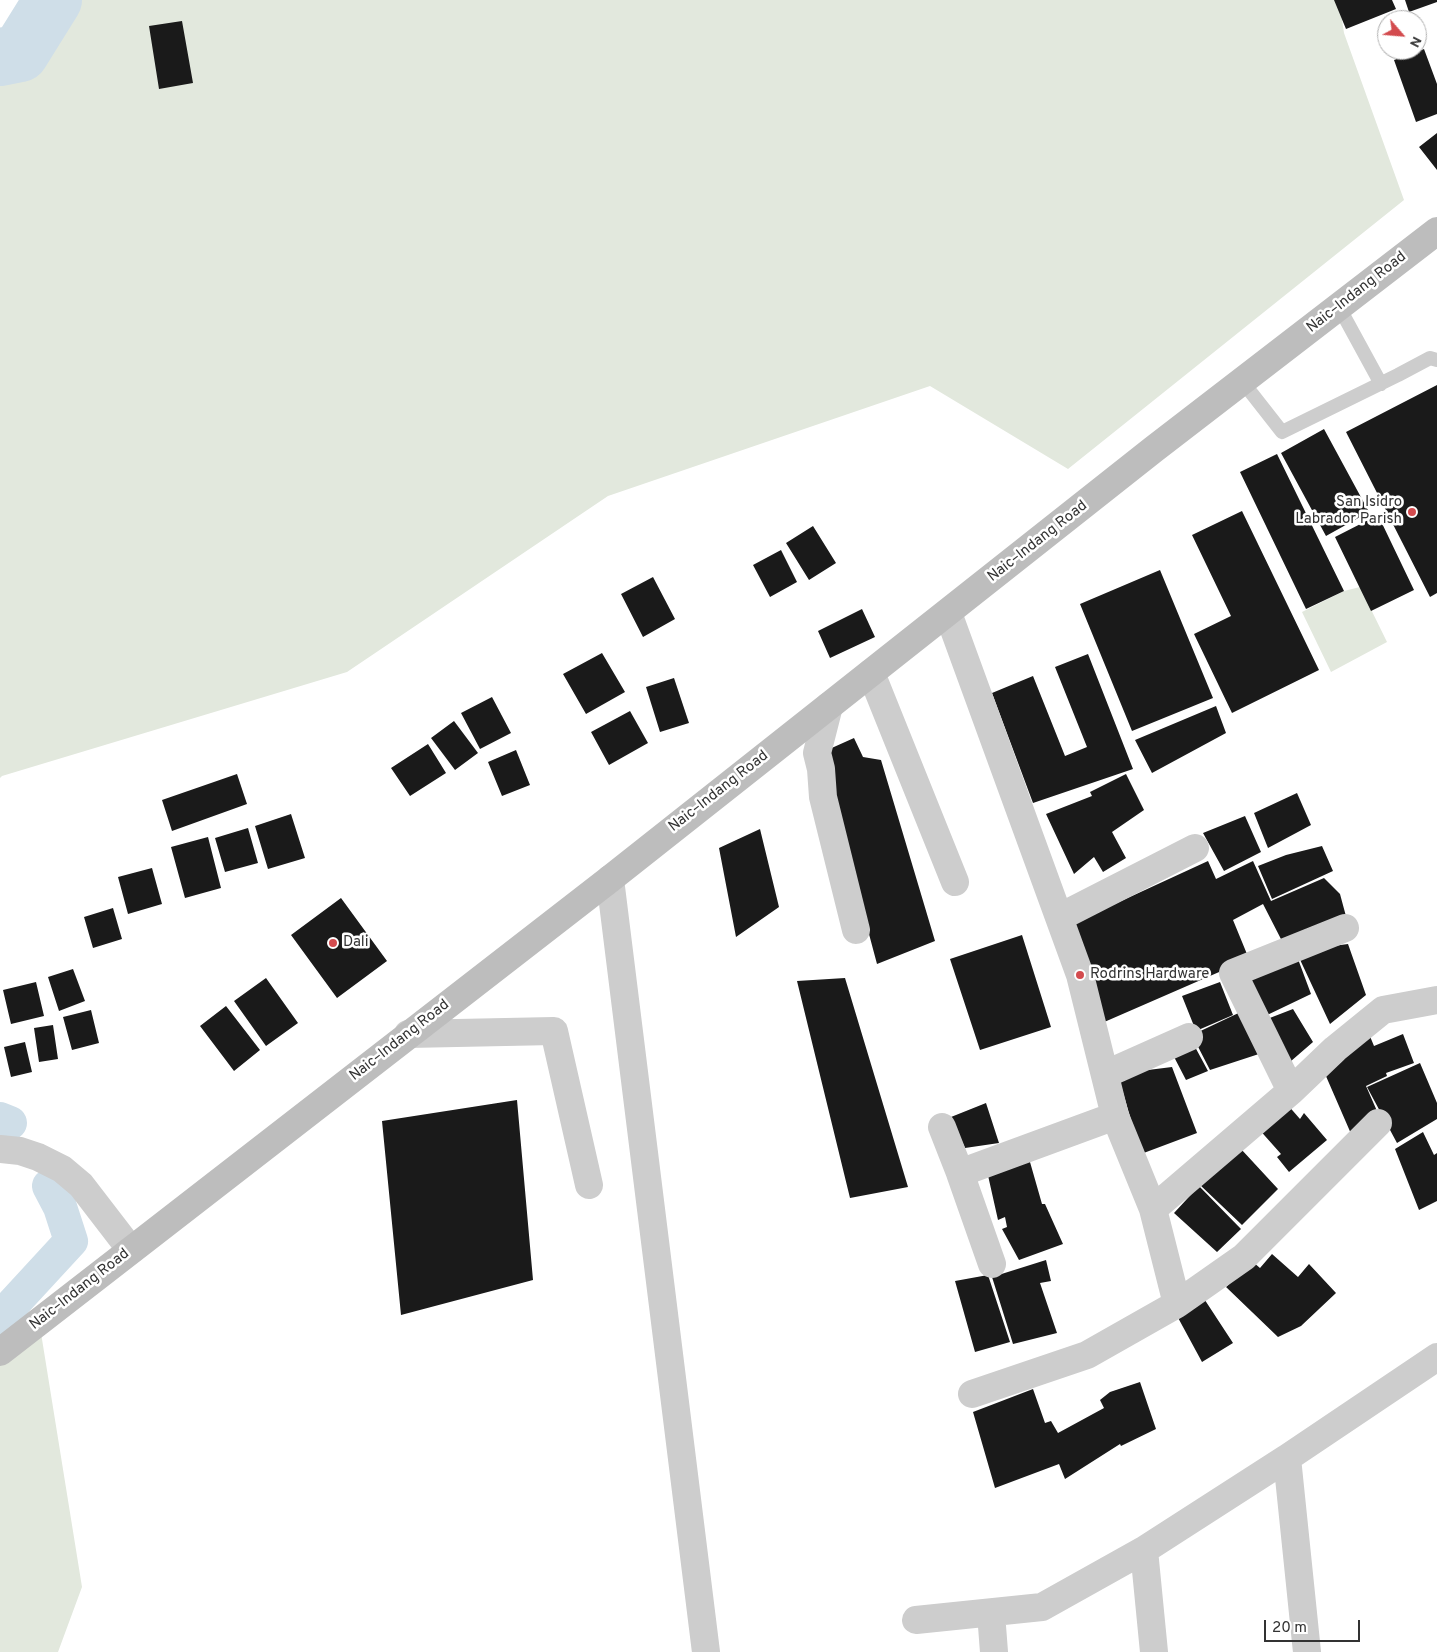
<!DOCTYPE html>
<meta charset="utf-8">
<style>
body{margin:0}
#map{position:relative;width:1437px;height:1652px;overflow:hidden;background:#fff;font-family:Overpass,sans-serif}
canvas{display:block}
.north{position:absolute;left:1377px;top:10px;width:50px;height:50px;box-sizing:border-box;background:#fff;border:1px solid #adadad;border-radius:50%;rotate:117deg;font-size:14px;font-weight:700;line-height:20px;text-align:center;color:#333}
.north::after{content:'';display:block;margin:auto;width:18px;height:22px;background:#d34b4e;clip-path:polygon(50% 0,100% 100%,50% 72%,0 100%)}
.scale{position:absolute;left:1264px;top:1620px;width:96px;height:22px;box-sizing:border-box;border:2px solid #333;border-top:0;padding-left:6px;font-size:15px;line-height:18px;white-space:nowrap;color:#333;-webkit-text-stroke:4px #fff;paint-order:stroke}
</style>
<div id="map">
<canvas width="1437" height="1652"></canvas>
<div class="north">N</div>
<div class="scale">20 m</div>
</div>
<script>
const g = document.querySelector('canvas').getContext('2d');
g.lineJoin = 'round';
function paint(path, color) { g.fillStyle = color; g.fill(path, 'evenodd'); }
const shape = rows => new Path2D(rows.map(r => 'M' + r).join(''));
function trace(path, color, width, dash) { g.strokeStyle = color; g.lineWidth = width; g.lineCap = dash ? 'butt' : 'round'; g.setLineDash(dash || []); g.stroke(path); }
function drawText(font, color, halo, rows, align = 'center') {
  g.font = font + ' Overpass,sans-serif'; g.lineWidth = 5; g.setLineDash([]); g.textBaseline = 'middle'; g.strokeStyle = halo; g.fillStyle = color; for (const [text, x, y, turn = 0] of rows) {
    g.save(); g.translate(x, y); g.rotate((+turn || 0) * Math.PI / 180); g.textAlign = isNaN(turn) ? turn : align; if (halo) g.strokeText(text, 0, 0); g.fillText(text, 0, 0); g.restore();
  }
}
paint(shape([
 [52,0,1339,0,1344,33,1404,200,1068,469,930,386,608,496,347,672,2,776,0,778,0,57,19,54],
 [1360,587,1387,642,1331,672,1302,612,1344,591],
 [41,1333,82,1587,58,1652,0,1652,0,1364]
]), '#e2e8dd');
trace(shape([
 [0,1119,10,1123],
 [0,1318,71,1241,60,1207,49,1186]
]), '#cfdee8', 34);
trace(shape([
 [0,57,20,53,53,0]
]), '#cfdee8', 58);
paint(shape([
 [1334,0,1392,0,1396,9,1346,29],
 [1405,0,1437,0,1437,2,1409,12],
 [182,21,193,83,159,89,149,26],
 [1424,49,1437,84,1437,114,1416,122,1394,60],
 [1437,133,1437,170,1419,147],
 [1437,385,1437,593,1430,597,1346,432],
 [1324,429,1369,512,1326,536,1281,453],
 [1277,454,1344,591,1306,609,1240,472],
 [1242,511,1319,670,1232,713,1194,634,1231,616,1192,535],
 [1378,515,1414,590,1371,611,1335,537],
 [813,526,836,563,809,580,786,543],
 [781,550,797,582,770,597,753,565],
 [1160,570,1213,698,1132,731,1080,604],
 [653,577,675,619,643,637,621,594],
 [862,609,875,637,830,658,818,631],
 [602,653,625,692,586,714,563,674],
 [1088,654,1133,769,1033,803,992,693,1033,676,1065,756,1087,747,1055,667],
 [674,678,689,723,660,732,646,687],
 [492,697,511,733,480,749,461,713],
 [1216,706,1226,733,1152,773,1135,740],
 [630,711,648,743,609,765,591,732],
 [454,721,478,753,455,770,431,738],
 [854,738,863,757,881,760,935,941,877,964,830,788,825,751],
 [428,744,446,773,410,796,391,768],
 [516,750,530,785,502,796,488,762],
 [237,774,247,804,172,831,162,800],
 [1126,774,1144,810,1112,832,1126,858,1103,872,1094,857,1074,874,1046,814,1092,796,1090,792],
 [1297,793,1311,825,1268,848,1254,813],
 [291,814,305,858,268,869,255,826],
 [1245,816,1261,852,1224,871,1203,833],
 [248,828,258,863,225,872,215,838],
 [760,829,779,907,736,937,719,848],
 [208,837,221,888,185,898,171,847],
 [1322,846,1333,871,1272,899,1258,866,1286,855],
 [1208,861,1216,879,1253,861,1271,901,1324,878,1340,894,1347,920,1283,943,1263,904,1233,920,1249,959,1102,1023,1069,925],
 [152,868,162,904,128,914,118,877],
 [341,898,387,961,337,998,291,935],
 [113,908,122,939,93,948,84,917],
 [1022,935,1051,1027,980,1050,950,959],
 [1348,944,1366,995,1330,1024,1296,951],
 [1295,951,1311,994,1263,1017,1243,976],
 [73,969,85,1001,59,1011,48,977],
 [266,978,298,1023,266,1046,234,1001],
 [845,978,908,1187,850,1198,797,981],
 [36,982,44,1016,11,1024,3,990],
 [1220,982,1233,1015,1196,1031,1182,996],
 [226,1006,260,1050,234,1071,200,1026],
 [1247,1009,1265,1052,1210,1070,1192,1035],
 [1293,1009,1313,1042,1283,1068,1262,1021],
 [91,1010,99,1043,72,1050,63,1017],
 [53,1025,58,1059,39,1062,34,1028],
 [1367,1029,1374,1046,1403,1034,1414,1063,1386,1073,1387,1076,1366,1086,1377,1111,1352,1136,1322,1067],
 [25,1042,32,1072,11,1077,4,1047],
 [1194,1045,1208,1071,1186,1080,1172,1053],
 [1145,1062,1148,1070,1172,1067,1197,1133,1141,1154,1117,1072],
 [1420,1063,1437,1103,1437,1119,1397,1143,1367,1087],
 [517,1100,533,1280,401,1315,382,1121],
 [986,1103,999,1143,965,1148,951,1117],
 [1286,1103,1300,1119,1304,1113,1327,1140,1289,1172,1277,1157,1281,1154,1257,1127],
 [1423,1132,1434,1155,1437,1153,1437,1201,1419,1210,1395,1149],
 [1241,1149,1278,1189,1242,1225,1199,1184],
 [1028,1155,1042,1204,1045,1204,1063,1244,1019,1260,1002,1229,1007,1227,1005,1217,998,1220,987,1171],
 [1199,1186,1241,1229,1217,1252,1174,1213],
 [1272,1254,1298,1277,1309,1264,1336,1293,1301,1326,1278,1337,1226,1287,1253,1262,1260,1268],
 [1046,1260,1051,1281,1040,1283,1057,1333,1013,1344,992,1277],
 [988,1275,1010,1342,975,1352,955,1281],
 [1199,1291,1233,1343,1202,1362,1176,1314],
 [1140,1382,1156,1429,1121,1446,1120,1444,1065,1479,1059,1464,995,1488,973,1412,1033,1389,1045,1423,1051,1421,1058,1433,1104,1408,1100,1400,1110,1392]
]), '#1a1a1a');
trace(shape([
 [1339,307,1381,384],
 [1242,381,1282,432,1398,375,1430,358,1437,360]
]), '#cdcdcd', 14);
trace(shape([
 [948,613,1080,975,1115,1116,1153,1209,1177,1304,1087,1355,972,1394],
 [871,673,955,882],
 [829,706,817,753,821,769,823,797,856,930],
 [610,879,706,1652],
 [1060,917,1195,848],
 [408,1034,554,1031,589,1185],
 [1106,1074,1189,1037],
 [1291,1091,1233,973,1345,928],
 [942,1127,960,1173,1115,1116],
 [0,1149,20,1151,38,1157,62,1169,81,1185,131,1250],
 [960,1173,992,1264],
 [1153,1209,1291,1091,1335,1049,1383,1010,1437,1000],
 [1177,1304,1244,1257,1378,1123],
 [1287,1458,1437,1357],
 [1144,1550,1287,1458,1307,1652],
 [991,1613,994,1652],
 [916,1620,1042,1607,1144,1550,1154,1652]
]), '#cdcdcd', 28);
trace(shape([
 [0,1352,610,879,1154,449,1437,231]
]), '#bdbdbd', 28);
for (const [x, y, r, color] of [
 [1412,512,5,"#d34b4e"],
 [333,943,5,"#d34b4e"],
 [1080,975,5,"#d34b4e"]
]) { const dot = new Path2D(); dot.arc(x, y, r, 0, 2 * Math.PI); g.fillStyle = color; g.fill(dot); trace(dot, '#fff', 2); }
drawText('15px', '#333', '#fff', [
 ["Naic–Indang Road",1357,293,-38],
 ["Naic–Indang Road",1038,542,-38],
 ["Naic–Indang Road",719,792,-38],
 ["Naic–Indang Road",400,1041,-38],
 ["Naic–Indang Road",80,1290,-38]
]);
drawText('15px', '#333', '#fff', [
 ["San Isidro",1402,503,"right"],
 ["Labrador Parish",1402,520,"right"],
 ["Dali",343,943],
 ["Rodrins Hardware",1090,975]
], 'left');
</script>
